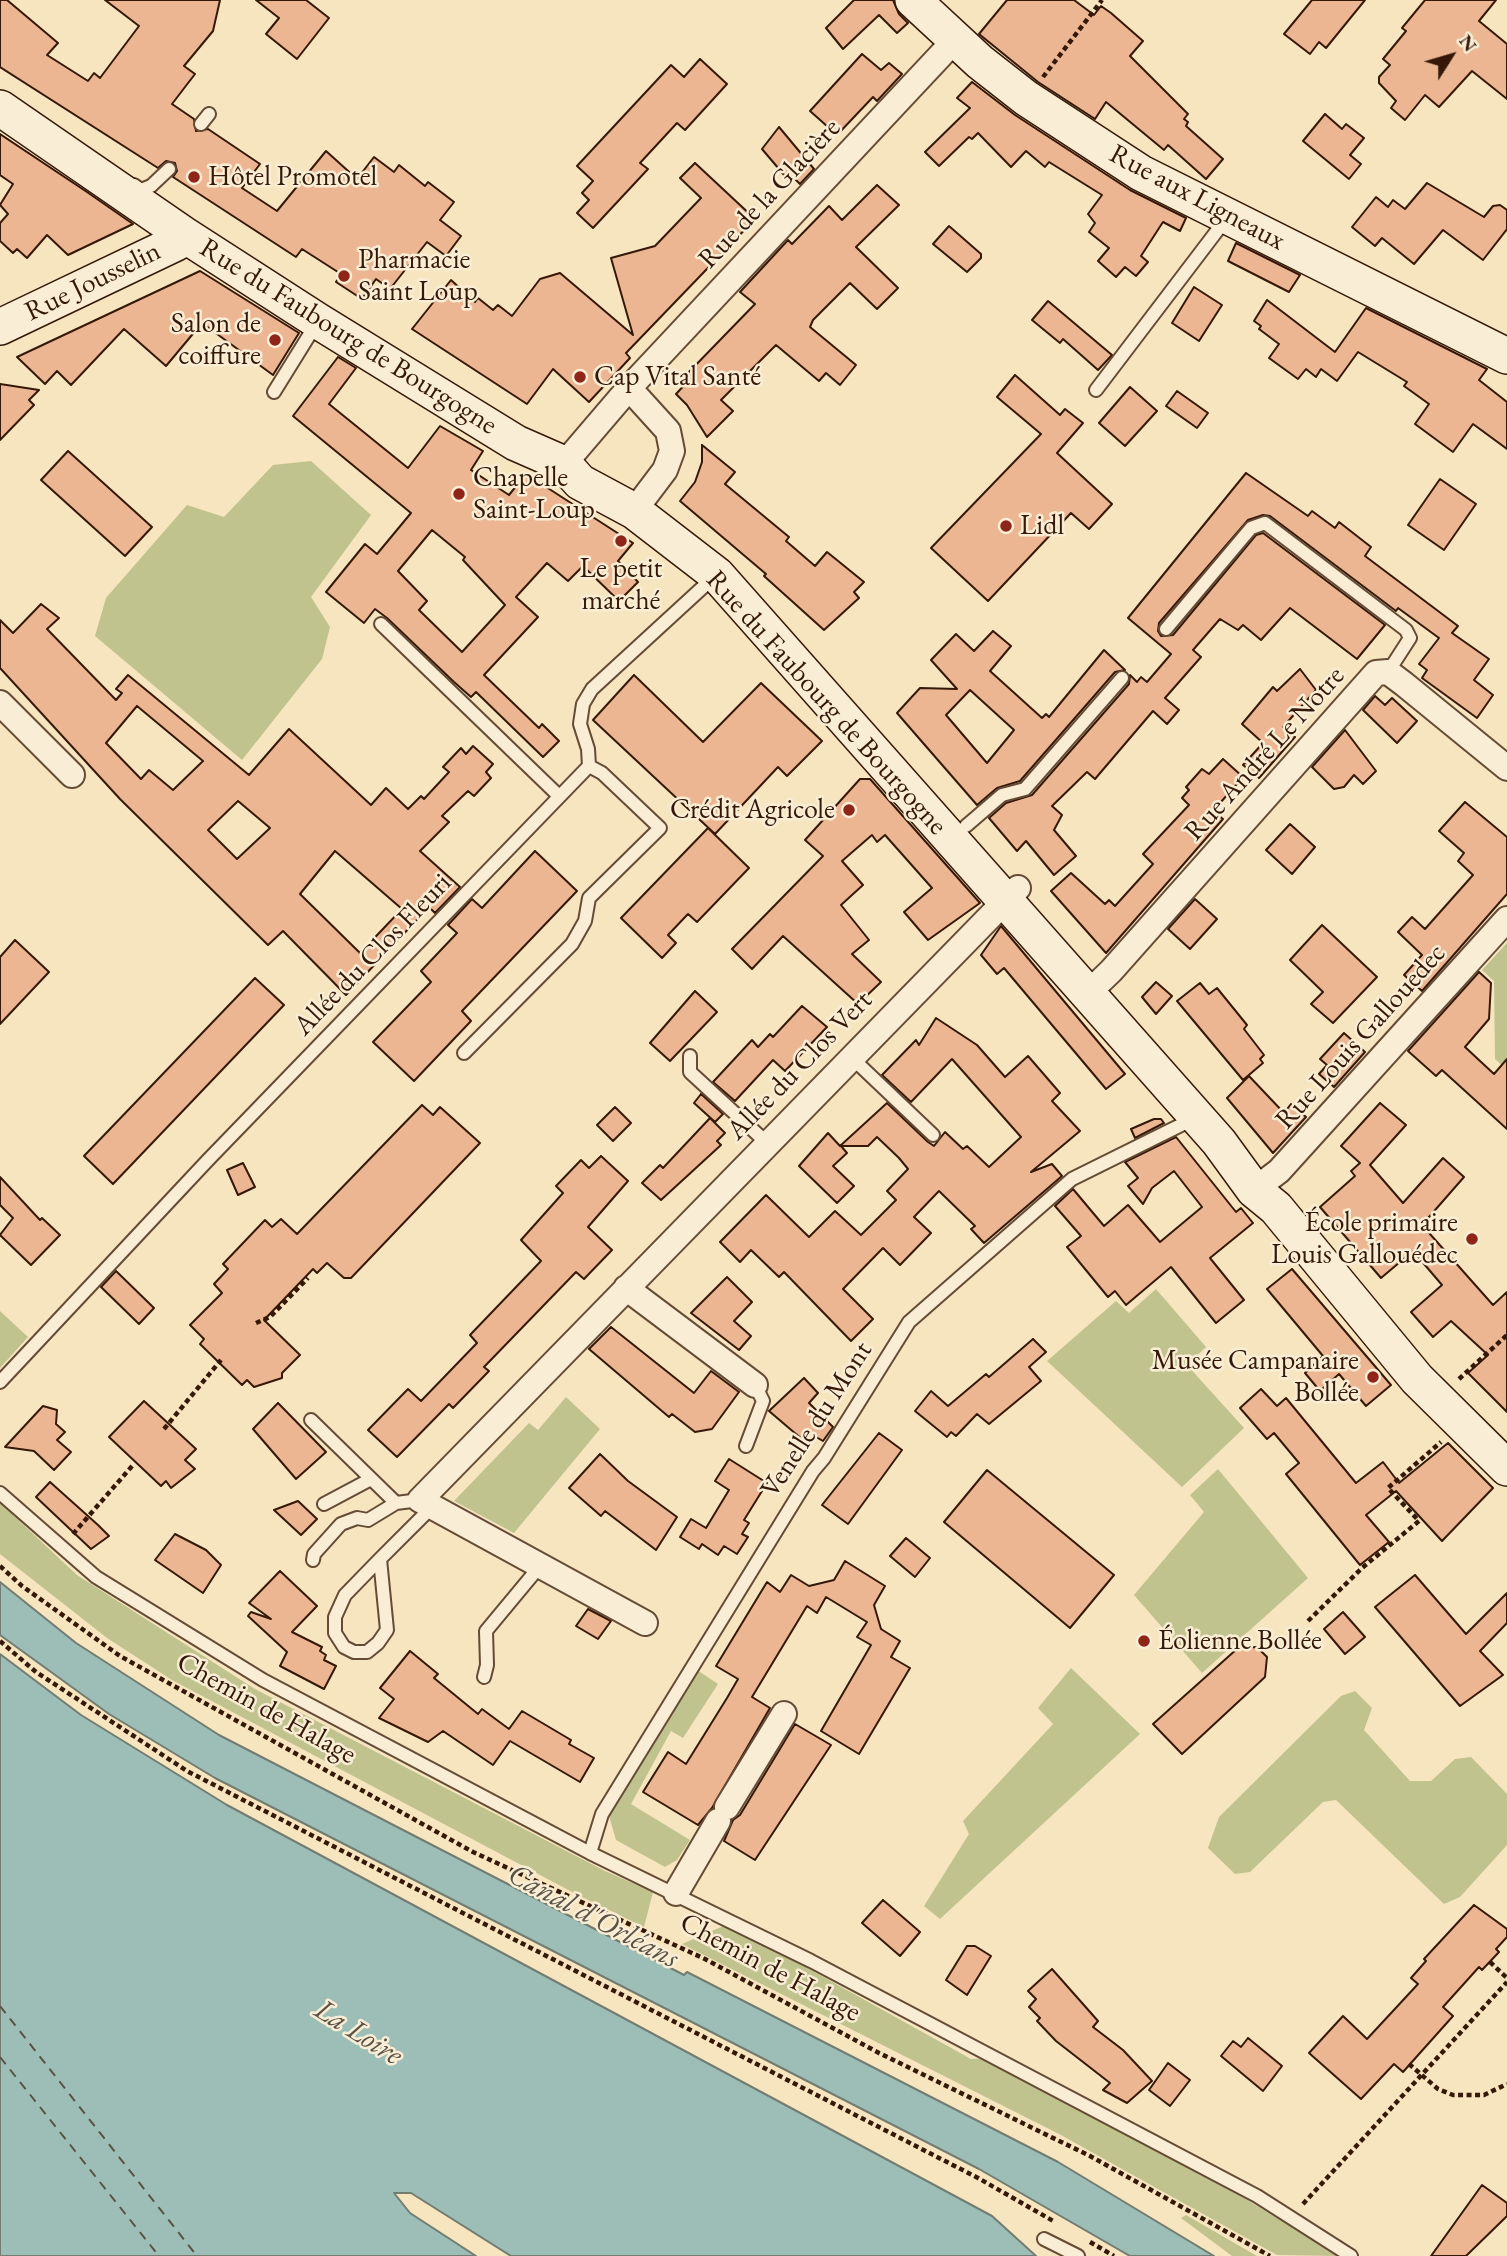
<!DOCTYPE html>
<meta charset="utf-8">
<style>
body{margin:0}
#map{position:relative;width:1507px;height:2256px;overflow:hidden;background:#f6e5bf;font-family:"EB Garamond",serif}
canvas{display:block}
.north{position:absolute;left:1416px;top:21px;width:70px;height:70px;-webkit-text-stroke:5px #f9eed5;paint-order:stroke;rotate:53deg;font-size:19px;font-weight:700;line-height:28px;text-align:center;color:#351808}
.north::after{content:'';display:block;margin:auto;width:24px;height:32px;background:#351808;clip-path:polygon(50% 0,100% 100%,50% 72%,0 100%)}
</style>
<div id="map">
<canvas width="1507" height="2256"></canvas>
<div class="north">N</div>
</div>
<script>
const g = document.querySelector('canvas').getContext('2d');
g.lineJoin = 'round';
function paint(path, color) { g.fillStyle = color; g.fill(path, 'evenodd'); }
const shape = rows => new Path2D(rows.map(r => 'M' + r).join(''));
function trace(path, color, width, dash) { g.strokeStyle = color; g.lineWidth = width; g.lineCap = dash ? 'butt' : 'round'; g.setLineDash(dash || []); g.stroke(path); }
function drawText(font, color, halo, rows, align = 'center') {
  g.font = font + ' "EB Garamond",serif'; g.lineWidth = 5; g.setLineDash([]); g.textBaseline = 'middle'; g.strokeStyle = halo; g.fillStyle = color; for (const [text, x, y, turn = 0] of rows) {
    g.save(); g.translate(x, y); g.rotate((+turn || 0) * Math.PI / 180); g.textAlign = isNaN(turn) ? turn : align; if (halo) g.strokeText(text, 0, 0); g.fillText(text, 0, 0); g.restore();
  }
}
paint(shape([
 [311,461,371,515,311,597,330,627,322,659,242,760,95,636,106,598,187,505,224,517,273,465],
 [1507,943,1507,1070,1495,1059,1494,981,1482,970],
 [1156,1289,1206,1347,1187,1365,1244,1428,1182,1487,1047,1361,1116,1301,1129,1313],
 [0,1311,28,1337,0,1368],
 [566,1397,600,1429,514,1533,454,1501,529,1423,538,1430],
 [1218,1469,1308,1578,1202,1673,1134,1595,1204,1512,1190,1495],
 [0,1503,77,1575,255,1689,605,1871,653,1892,644,1927,574,1893,172,1680,107,1638,0,1554],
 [1071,1668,1140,1734,940,1919,924,1906,969,1834,963,1821,1053,1724,1038,1708],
 [697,1670,718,1684,683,1738,671,1731,631,1804,690,1840,677,1860,665,1867,616,1840,609,1816],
 [1355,1691,1372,1708,1364,1730,1410,1781,1431,1781,1455,1759,1471,1757,1507,1794,1507,1845,1460,1897,1444,1904,1336,1800,1323,1802,1250,1872,1235,1874,1208,1848,1219,1817,1341,1696],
 [728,1924,971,2059,986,2058,1211,2178,1339,2256,1277,2255,1059,2134,682,1944],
 [1186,2215,1257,2256,1232,2256,1181,2218]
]), '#c1c38f');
const water = shape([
 [0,1582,76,1643,219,1735,684,1975,687,1972,1058,2162,1214,2256,1130,2256,979,2169,215,1778,109,1714,0,1635,0,1582],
 [0,1654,81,1715,227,1805,992,2216,1036,2256,511,2256,411,2193,394,2193,410,2213,476,2256,0,2256,0,1654]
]);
paint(water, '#9dbeb7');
trace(water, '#737c71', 2);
trace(shape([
 [0,2006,197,2256],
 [0,2057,159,2256]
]), '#595245', 2, [9, 7]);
const building = shape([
 [0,0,7,0,58,43,47,55,88,81,94,73,100,78,139,26,105,0,220,0,213,31,184,66,195,74,172,104,194,119,196,131,208,129,260,164,242,188,277,211,326,151,357,179,374,157,394,172,399,165,425,186,428,182,454,202,440,220,461,236,446,256,427,242,390,289,376,279,362,299,336,282,341,274,302,249,296,257,173,177,177,171,175,163,166,161,158,168,0,67,0,0],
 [256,0,306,0,329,18,297,59,266,34,279,18,256,0],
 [854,0,893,0,899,14,908,23,897,33,879,15,843,49,826,28,854,0],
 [1007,0,1074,0,1094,15,1101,6,1111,13,1143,41,1130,56,1188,114,1184,119,1188,122,1186,126,1223,159,1206,179,1168,145,1164,150,1106,102,1095,119,1038,82,979,34,1007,0],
 [1312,0,1365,0,1326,48,1319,42,1310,54,1284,34,1312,0],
 [1425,0,1496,0,1479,21,1507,44,1507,99,1472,71,1439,107,1425,95,1405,120,1391,108,1396,101,1379,83,1379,77,1390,65,1383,59,1406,31,1402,28,1425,0],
 [862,54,881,70,889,63,902,74,877,101,873,97,837,135,810,111,862,54],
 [700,59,727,84,685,130,677,123,640,163,648,169,593,228,577,213,589,200,582,193,593,181,577,166,671,65,684,77,700,59],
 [972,82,1015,115,1130,190,1186,218,1180,231,1163,222,1141,256,1148,262,1136,276,1125,267,1116,277,1098,261,1109,248,1089,232,1095,223,1088,214,1102,195,1049,162,1045,167,1026,151,1011,167,978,133,972,139,969,137,939,166,925,152,970,108,957,98,972,82],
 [1325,114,1342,129,1346,124,1364,138,1350,155,1361,164,1349,179,1303,141,1325,114],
 [779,127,814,169,800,184,794,178,790,182,762,149,779,127],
 [0,134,87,192,133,224,68,255,47,235,27,258,17,249,13,253,0,241,0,223,8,214,0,205,13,184,0,175,0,134],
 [695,163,755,219,626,353,630,358,589,402,553,369,527,404,412,329,451,280,475,302,478,298,493,310,498,305,512,316,540,279,560,273,633,335,611,258,655,246,701,198,680,178,695,163],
 [1427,183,1484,217,1493,206,1500,205,1507,210,1507,229,1483,260,1443,230,1414,264,1382,238,1375,246,1352,227,1376,197,1388,207,1393,200,1405,209,1427,183],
 [877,185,899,205,856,247,898,288,877,309,850,283,813,320,810,327,856,365,840,385,826,373,819,381,776,345,721,400,733,411,707,437,687,405,676,394,692,377,688,373,755,304,740,292,788,240,792,244,829,206,842,220,877,185],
 [949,226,981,254,981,258,967,272,933,244,949,226],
 [1236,243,1300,275,1289,292,1228,261,1236,243],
 [200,271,299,333,273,375,202,323,166,366,124,329,71,385,57,371,45,384,17,357,200,271],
 [1194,287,1222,305,1199,341,1172,323,1194,287],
 [1267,300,1335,352,1366,308,1487,369,1479,380,1507,402,1507,449,1473,424,1453,452,1415,424,1429,404,1404,386,1407,382,1358,352,1337,381,1321,369,1316,377,1306,369,1298,379,1269,358,1279,344,1259,329,1261,326,1254,321,1267,300],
 [1048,301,1112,355,1098,370,1063,339,1060,343,1032,320,1048,301],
 [338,357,356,368,329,404,408,468,440,426,483,451,471,470,509,495,526,474,633,543,618,561,638,582,619,601,583,566,568,581,547,563,516,597,538,617,484,675,539,728,542,724,559,741,543,757,476,692,471,697,454,682,387,618,375,609,364,623,326,592,365,544,377,554,411,513,293,416,338,357],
 [432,530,465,557,463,560,505,605,462,652,419,610,427,601,398,571,432,530],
 [1015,375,1060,415,1065,409,1083,423,1057,453,1112,504,1089,529,1071,513,988,601,931,548,1041,434,997,397,1015,375],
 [0,384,39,390,29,400,34,405,0,440,0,384],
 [1130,387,1157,411,1125,446,1099,423,1130,387],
 [1177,391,1208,413,1197,428,1166,406,1177,391],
 [702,445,735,472,725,484,789,537,786,541,815,566,827,552,864,582,854,592,859,598,824,630,764,576,766,574,680,501,695,482,702,462,702,445],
 [68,451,152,527,125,556,41,480,68,451],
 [1246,473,1308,516,1312,511,1335,528,1339,522,1371,547,1365,556,1458,626,1452,633,1489,659,1474,680,1493,695,1477,718,1422,678,1427,670,1419,664,1439,638,1398,608,1396,611,1270,516,1263,515,1248,520,1159,623,1158,631,1161,636,1173,635,1256,535,1263,533,1385,625,1357,659,1290,608,1261,640,1243,625,1238,630,1220,619,1193,650,1201,657,1165,698,1179,710,1167,724,1153,711,1095,779,1087,772,1052,806,1062,815,1054,830,1076,856,1054,875,1026,841,1017,851,989,818,1006,803,1032,795,1129,684,1130,675,1137,682,1141,677,1147,682,1171,654,1128,618,1246,473],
 [1440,479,1476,504,1444,550,1408,525,1440,479],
 [41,604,59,618,47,629,116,700,122,693,116,689,128,675,249,775,289,729,371,805,386,788,408,809,421,796,424,799,449,772,443,767,461,748,466,754,473,746,493,764,486,772,491,778,474,796,468,791,442,816,449,822,420,851,460,887,435,913,429,907,346,995,283,931,268,945,120,799,0,668,0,620,13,633,41,604],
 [137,706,203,761,173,790,149,770,141,779,106,743,137,706],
 [238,801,270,828,237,859,208,830,238,801],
 [335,851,402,909,360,953,300,894,335,851],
 [993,631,1011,646,990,671,1042,718,1046,714,1049,717,1104,650,1125,670,1115,672,1020,781,997,788,977,805,897,713,920,688,957,689,931,660,956,634,974,651,993,631],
 [970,690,1014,730,987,763,946,715,970,690],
 [1300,669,1316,690,1283,727,1295,737,1259,778,1243,765,1263,743,1242,724,1273,687,1277,691,1300,669],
 [634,675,703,742,761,683,822,741,787,776,778,767,715,834,593,720,634,675],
 [1375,696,1385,705,1392,698,1417,721,1397,743,1363,710,1375,696],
 [1345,730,1376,771,1363,784,1354,775,1344,787,1334,789,1312,767,1345,730],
 [1223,759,1243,777,1213,811,1223,819,1106,953,1051,891,1071,873,1105,904,1109,900,1115,906,1153,864,1143,854,1189,805,1182,798,1189,790,1186,787,1202,769,1209,774,1223,759],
 [860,779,870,779,980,903,928,940,904,912,932,888,885,835,877,842,872,835,842,861,863,885,841,905,869,940,852,954,881,982,858,1004,783,936,752,969,732,949,823,856,805,840,860,779],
 [1465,802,1507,837,1507,894,1422,991,1404,975,1422,955,1398,932,1412,917,1425,929,1473,875,1458,861,1464,853,1439,831,1465,802],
 [1290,824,1315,847,1292,874,1266,850,1290,824],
 [708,828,749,868,697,922,688,914,668,935,676,943,662,958,621,918,708,828],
 [535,851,577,891,462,1011,471,1021,414,1081,373,1042,431,982,421,971,457,933,448,925,472,899,482,908,535,851],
 [1195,899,1217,919,1190,949,1168,929,1195,899],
 [1322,925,1377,977,1333,1023,1311,1004,1323,992,1290,960,1322,925],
 [1001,926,1125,1074,1106,1089,1004,968,997,974,981,955,1001,926],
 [15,940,49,972,0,1024,0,957,15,940],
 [1479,972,1491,983,1489,1019,1465,1047,1494,1074,1507,1059,1507,1129,1442,1070,1436,1076,1408,1051,1479,972],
 [255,978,284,1005,113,1184,84,1156,255,978],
 [1156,982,1172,996,1156,1014,1142,997,1156,982],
 [1200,983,1209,994,1217,988,1247,1025,1244,1029,1264,1055,1260,1059,1263,1063,1243,1080,1177,1001,1200,983],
 [695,991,717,1012,670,1061,650,1043,695,991],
 [802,1006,827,1027,785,1071,773,1060,735,1101,713,1082,752,1040,758,1047,770,1034,773,1037,802,1006],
 [936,1018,977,1045,1005,1077,1028,1056,1060,1093,1052,1101,1080,1131,1031,1172,1052,1164,1062,1176,984,1243,971,1229,975,1226,939,1191,914,1217,931,1233,900,1265,883,1248,843,1289,873,1319,851,1341,784,1272,779,1277,751,1250,740,1262,720,1242,766,1195,809,1237,835,1211,861,1235,896,1200,887,1191,908,1169,899,1158,877,1137,868,1146,841,1146,847,1153,833,1166,854,1186,837,1203,799,1166,828,1133,840,1146,887,1103,928,1142,934,1146,945,1132,963,1149,967,1146,989,1167,1021,1137,952,1059,911,1102,882,1075,916,1040,919,1045,936,1018],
 [1344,1033,1365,1052,1334,1087,1319,1074,1327,1065,1320,1059,1344,1033],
 [1249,1076,1284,1113,1291,1104,1306,1117,1273,1153,1227,1098,1249,1076],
 [701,1094,723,1114,715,1122,694,1103,701,1094],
 [1380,1103,1406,1125,1370,1165,1403,1203,1443,1158,1464,1177,1422,1225,1493,1305,1507,1292,1507,1412,1468,1373,1488,1355,1451,1321,1433,1337,1411,1312,1442,1285,1413,1251,1381,1278,1320,1207,1355,1176,1351,1171,1360,1163,1341,1146,1380,1103],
 [422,1105,433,1115,440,1107,480,1143,351,1278,344,1278,327,1263,317,1273,313,1269,264,1320,300,1355,282,1373,282,1378,254,1387,247,1380,242,1385,200,1344,204,1339,190,1325,222,1293,214,1284,228,1269,223,1264,265,1220,272,1227,281,1219,297,1234,422,1105],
 [615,1107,631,1123,613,1141,597,1125,615,1107],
 [710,1118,725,1133,717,1141,721,1145,661,1200,642,1183,660,1165,663,1168,710,1118],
 [1154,1119,1161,1119,1164,1123,1135,1138,1131,1129,1154,1119],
 [1176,1137,1236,1212,1241,1208,1253,1223,1210,1258,1244,1300,1216,1323,1171,1267,1126,1305,1115,1291,1108,1297,1067,1247,1081,1236,1055,1206,1073,1189,1104,1226,1128,1205,1160,1242,1202,1207,1174,1171,1152,1188,1143,1204,1128,1186,1138,1178,1125,1162,1176,1137],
 [601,1156,628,1181,588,1227,612,1250,584,1279,576,1272,484,1367,489,1371,453,1408,449,1404,397,1457,368,1430,408,1389,421,1401,477,1343,470,1335,541,1261,521,1240,563,1193,556,1186,581,1160,589,1168,601,1156],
 [243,1163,255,1187,238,1195,227,1170,243,1163],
 [0,1177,40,1220,42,1218,60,1235,31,1265,0,1235,13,1218,0,1205,0,1177],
 [1292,1269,1391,1385,1366,1406,1339,1374,1320,1391,1305,1373,1323,1356,1267,1289,1292,1269],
 [116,1271,154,1308,139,1324,101,1287,116,1271],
 [727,1277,752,1302,734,1321,751,1336,739,1350,691,1313,727,1277],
 [611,1327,694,1393,711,1371,739,1392,712,1429,695,1432,672,1414,669,1417,589,1349,611,1327],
 [1033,1339,1046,1352,1029,1367,1041,1381,989,1424,977,1414,956,1436,951,1432,947,1437,915,1411,931,1391,948,1406,986,1374,989,1377,1033,1339],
 [804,1378,818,1393,809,1403,833,1427,823,1441,809,1433,803,1440,769,1411,804,1378],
 [1261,1389,1277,1406,1286,1398,1356,1483,1383,1462,1399,1483,1448,1443,1493,1488,1442,1541,1396,1491,1366,1515,1389,1542,1360,1565,1286,1474,1299,1463,1274,1433,1267,1439,1240,1408,1261,1389],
 [144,1401,196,1449,185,1460,195,1469,171,1488,166,1481,161,1486,109,1437,144,1401],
 [278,1403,326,1452,296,1479,253,1429,278,1403],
 [43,1406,57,1410,56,1424,65,1432,57,1440,71,1452,54,1470,34,1451,5,1447,43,1406],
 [879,1433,902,1450,848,1524,822,1505,879,1433],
 [600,1454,628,1481,677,1517,656,1550,605,1511,601,1516,569,1488,600,1454],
 [729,1459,767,1483,744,1520,749,1523,742,1534,748,1537,737,1554,724,1546,718,1555,702,1544,699,1549,680,1537,691,1519,706,1528,729,1490,715,1481,729,1459],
 [987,1470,1114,1575,1070,1628,944,1522,987,1470],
 [50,1482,98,1525,109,1536,91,1549,36,1497,50,1482],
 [298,1501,317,1519,301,1535,274,1510,298,1501],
 [175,1534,206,1550,221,1565,203,1593,155,1560,175,1534],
 [906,1538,930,1558,915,1577,890,1556,906,1538],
 [845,1561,885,1586,874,1605,881,1629,900,1641,891,1657,910,1668,859,1754,821,1731,871,1645,857,1637,867,1622,826,1597,817,1613,807,1606,752,1697,770,1708,712,1808,698,1825,643,1792,668,1752,686,1764,727,1698,738,1679,716,1666,767,1582,780,1592,791,1575,809,1586,834,1580,845,1561],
 [280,1571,317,1606,292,1632,322,1647,320,1651,326,1655,324,1660,336,1666,324,1689,280,1666,287,1652,248,1616,251,1612,271,1619,249,1603,280,1571],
 [1415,1575,1466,1634,1507,1593,1507,1623,1480,1651,1503,1675,1460,1706,1375,1607,1415,1575],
 [588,1609,611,1621,598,1639,576,1626,588,1609],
 [1343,1612,1365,1637,1345,1654,1324,1629,1343,1612],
 [1257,1647,1267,1657,1265,1677,1182,1754,1153,1724,1238,1648,1257,1647],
 [410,1651,438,1674,434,1678,478,1714,482,1709,509,1729,522,1711,571,1740,569,1744,594,1758,580,1782,510,1741,493,1765,443,1731,428,1742,379,1718,394,1699,380,1688,410,1651],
 [795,1724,831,1745,755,1860,724,1841,733,1820,740,1815,795,1724],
 [883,1900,920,1932,900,1956,862,1923,883,1900],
 [1474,1905,1507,1929,1507,1937,1496,1949,1499,1952,1482,1970,1479,1967,1443,2007,1453,2016,1403,2072,1394,2064,1361,2099,1309,2053,1343,2016,1367,2039,1418,1984,1411,1978,1426,1961,1424,1959,1474,1905],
 [967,1946,975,1946,991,1956,967,1995,946,1980,967,1946],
 [1052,1969,1098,2021,1093,2027,1123,2050,1152,2081,1127,2103,1103,2090,1110,2083,1056,2041,1037,2021,1040,2018,1029,2007,1036,1999,1028,1991,1052,1969],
 [1248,2038,1282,2066,1263,2091,1221,2056,1233,2041,1241,2047,1248,2038],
 [1168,2063,1190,2080,1170,2106,1149,2090,1168,2063],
 [1482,2185,1507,2203,1507,2216,1466,2256,1431,2256,1482,2185]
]);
paint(building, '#ecb693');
trace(building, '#351808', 2);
const lane = shape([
 [201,124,209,114],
 [134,185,141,190,151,186,169,169],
 [1096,390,1226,219],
 [274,392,318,321],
 [381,624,559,796],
 [1166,629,1251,528,1265,523,1406,630,1410,638,1388,672],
 [966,826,1002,795,1025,789,1122,678],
 [464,1053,572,944,585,921,589,898,660,828,602,773,589,766],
 [690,1056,690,1072,767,1143],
 [851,1057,933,1135],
 [0,1382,208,1160,589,766,588,749,580,724,583,704,592,689,714,577],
 [311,1420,396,1503],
 [746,1446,763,1401,755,1385],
 [0,1493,96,1577,263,1680,590,1853,811,1961,1257,2196,1351,2256],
 [324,1504,371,1479],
 [380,1559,387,1630,378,1643,367,1652,354,1652,344,1647,335,1633,335,1617,345,1595,380,1559,432,1507],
 [313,1560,314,1554,341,1524,357,1518,368,1520,396,1503,420,1500],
 [484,1677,487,1665,486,1631,540,1566],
 [590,1853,602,1814,813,1471,824,1458,909,1322,1072,1179,1191,1120,1194,1116],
 [1044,2239,1078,2256]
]);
const street = shape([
 [629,388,668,431,672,451,665,470,634,511],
 [564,464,629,388,955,40],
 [0,703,72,775],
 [1086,995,1111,971,1376,673,1388,672,1404,684,1507,768],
 [1254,1190,1279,1171,1507,919],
 [626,1288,755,1385],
 [645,1623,420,1500,1018,888],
 [727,1807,784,1714],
 [676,1893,718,1821]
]);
const secondary = shape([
 [913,0,980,62,1026,98,1141,173,1507,356],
 [0,108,183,234,318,321,516,443,564,464,580,482,634,511,717,575,1219,1142,1254,1190,1276,1208,1417,1379,1507,1468],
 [0,327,176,243,183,234]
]);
trace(lane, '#654b36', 16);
trace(street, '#654b36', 28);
trace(secondary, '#351808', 38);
trace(shape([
 [1043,77,1102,0],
 [256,1323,270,1317,308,1278],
 [1459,1379,1507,1335],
 [164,1429,221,1360],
 [73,1534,133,1465],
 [0,1566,22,1586,120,1656,473,1852,705,1959,879,2053,1090,2156,1270,2256],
 [1308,1621,1362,1568,1419,1521,1388,1488,1441,1442],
 [0,1641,36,1672,187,1771,978,2178,1055,2222],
 [1490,1962,1507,1978],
 [1409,2064,1438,2089,1453,2095,1484,2095,1507,2084],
 [1303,2204,1507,1982],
 [1090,2242,1114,2256]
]), '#351808', 4.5, [5, 3.5]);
trace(lane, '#f9eed5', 12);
trace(street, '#f9eed5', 24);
trace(secondary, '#f9eed5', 35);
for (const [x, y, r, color] of [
 [194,177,7,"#8f2418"],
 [344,276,7,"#8f2418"],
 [275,340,7,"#8f2418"],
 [580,377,7,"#8f2418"],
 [459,494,7,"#8f2418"],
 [1006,526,7,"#8f2418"],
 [621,541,7,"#8f2418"],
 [849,810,7,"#8f2418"],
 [1472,1239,7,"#8f2418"],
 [1373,1377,7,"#8f2418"],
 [1144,1641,7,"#8f2418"]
]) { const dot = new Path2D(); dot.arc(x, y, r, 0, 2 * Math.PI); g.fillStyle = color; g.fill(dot); trace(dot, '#f9eed5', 2.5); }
drawText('28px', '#351808', '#f9eed5', [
 ["Hôtel Promotel",208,177],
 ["Pharmacie",358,260],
 ["Saint Loup",358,292],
 ["Salon de",261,324,"right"],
 ["coiffure",261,356,"right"],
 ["Cap Vital Santé",594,377],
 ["Chapelle",473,478],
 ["Saint-Loup",473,510],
 ["Lidl",1020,526],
 ["Le petit",621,569,"center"],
 ["marché",621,601,"center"],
 ["Crédit Agricole",835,810,"right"],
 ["École primaire",1458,1223,"right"],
 ["Louis Gallouédec",1458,1255,"right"],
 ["Musée Campanaire",1359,1361,"right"],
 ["Bollée",1359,1393,"right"],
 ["Éolienne Bollée",1158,1641]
], 'left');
drawText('28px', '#351808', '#f9eed5', [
 ["Rue de la Glacière",770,194,-47],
 ["Rue aux Ligneaux",1197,198,28],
 ["Rue Jousselin",93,282,-26],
 ["Rue du Faubourg de Bourgogne",348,337,32],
 ["Rue du Faubourg de Bourgogne",826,703,48],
 ["Rue André Le Notre",1265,754,-48],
 ["Allée du Clos Fleuri",373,955,-46],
 ["Rue Louis Gallouedec",1361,1037,-48],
 ["Allée du Clos Vert",800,1066,-46],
 ["Venelle du Mont",817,1420,-57],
 ["Chemin de Halage",266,1709,29],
 ["Chemin de Halage",770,1968,28]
]);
drawText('italic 30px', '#595245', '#f9eed5', [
 ["Canal d'Orléans",593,1917,28],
 ["La Loire",358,2033,32]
]);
</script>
